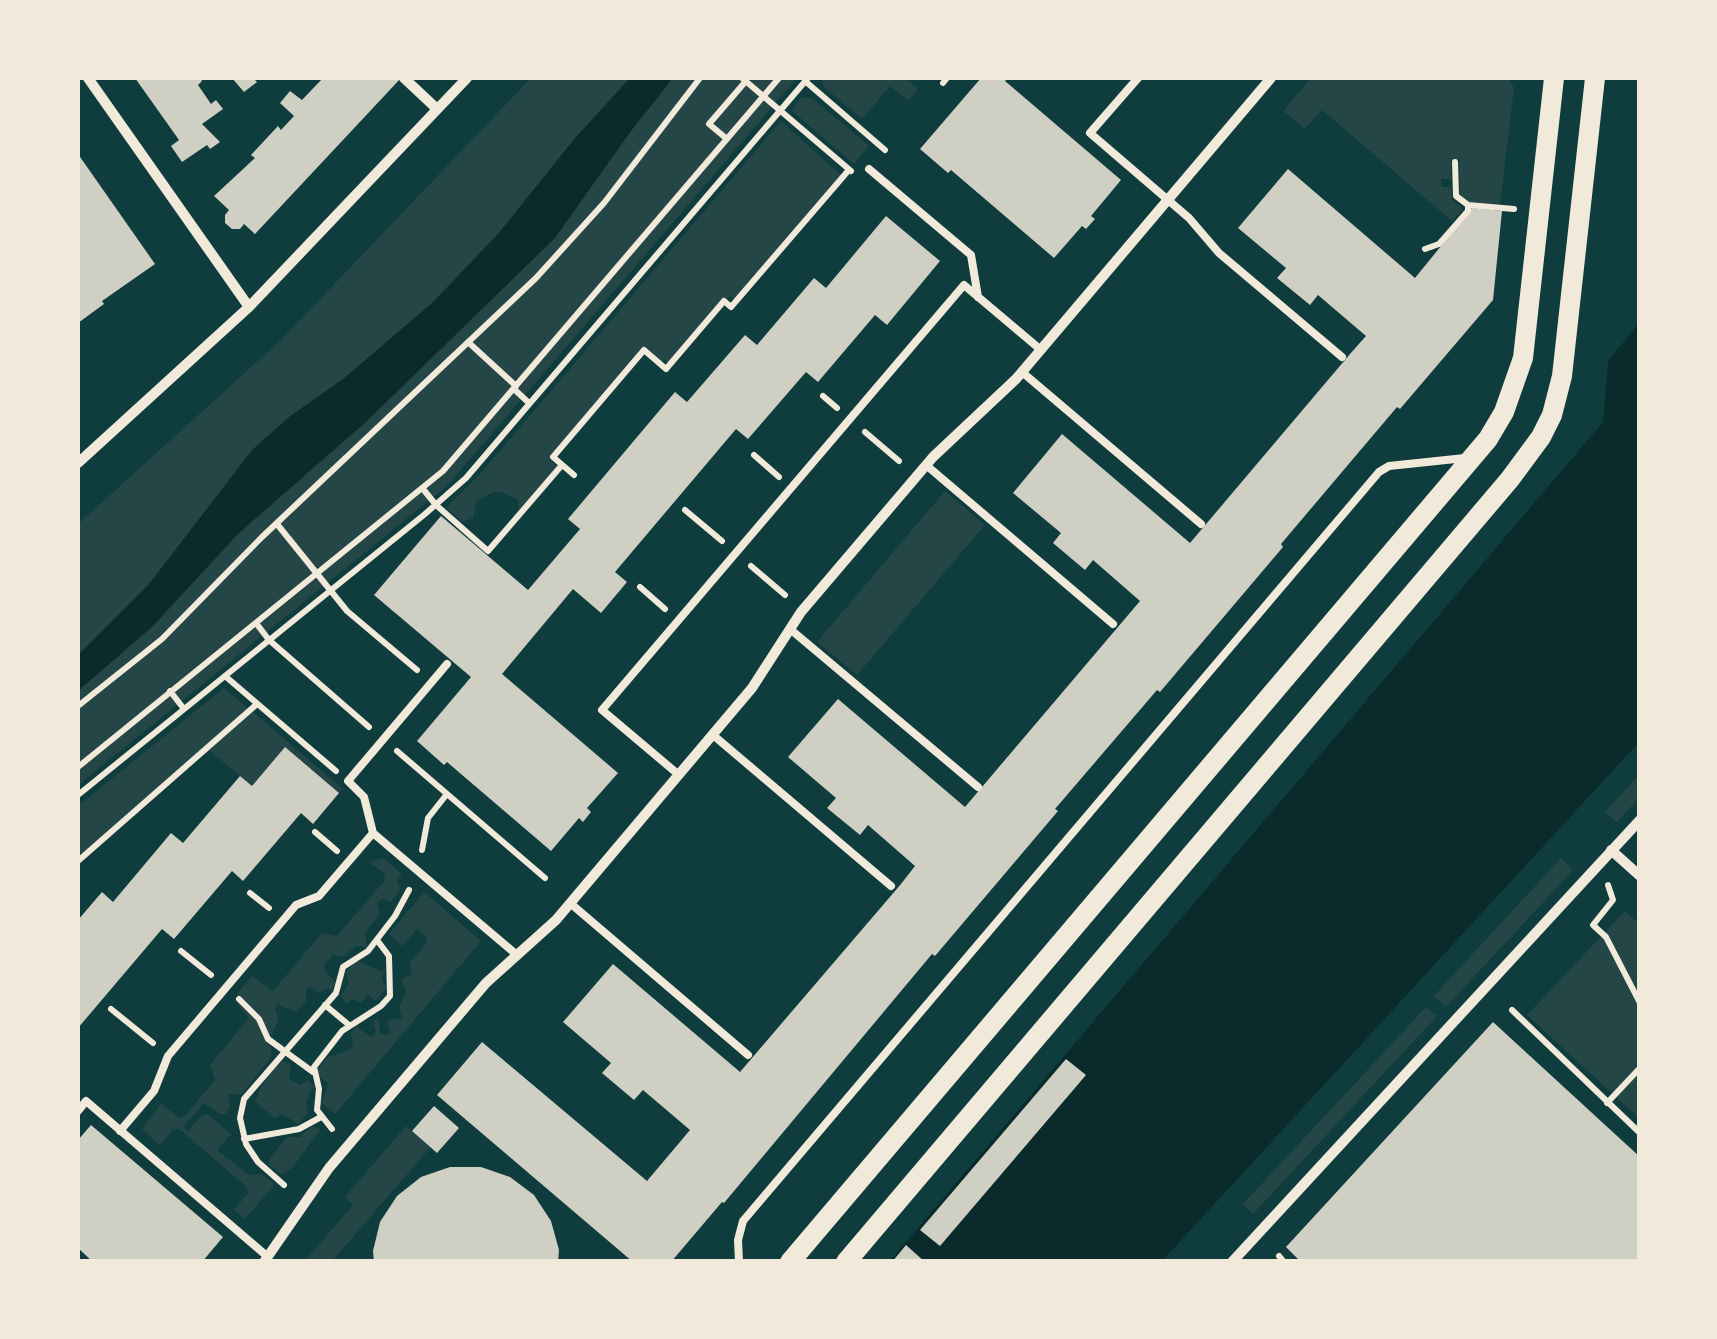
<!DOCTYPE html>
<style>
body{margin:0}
#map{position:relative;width:1717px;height:1339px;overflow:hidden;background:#0f3d3e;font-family:"Exo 2",sans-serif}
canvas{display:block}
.frame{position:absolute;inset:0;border:80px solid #f1e9da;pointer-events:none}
</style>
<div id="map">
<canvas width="1717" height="1339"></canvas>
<div class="frame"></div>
</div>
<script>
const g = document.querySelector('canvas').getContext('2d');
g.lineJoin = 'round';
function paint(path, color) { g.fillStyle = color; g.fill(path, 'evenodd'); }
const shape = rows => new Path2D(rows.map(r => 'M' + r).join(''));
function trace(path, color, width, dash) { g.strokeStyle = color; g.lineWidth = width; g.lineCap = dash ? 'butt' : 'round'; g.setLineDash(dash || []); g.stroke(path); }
paint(shape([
 [531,78,797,78,447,486,78,785,78,524,281,340],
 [821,78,905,78,918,89,908,101,890,86,862,119,824,87],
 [1311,78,1508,78,1514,88,1500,205,1468,202,1460,195,1459,160,1451,160,1451,179,1441,179,1441,187,1451,187,1452,200,1463,209,1452,221,1322,110,1305,129,1283,111],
 [802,97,812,98,869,146,854,164,791,110],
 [781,121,841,175,734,300,730,296,669,363,665,359,661,363,642,348,548,459,557,466,519,510,518,500,502,492,493,492,476,502,473,518,462,522,446,508,482,472],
 [945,491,985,525,857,675,817,642],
 [224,688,248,708,78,857,78,806],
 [253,712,343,789,339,793,252,786,209,750],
 [1639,775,1639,798,1617,822,1605,812],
 [383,858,402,874,397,880,400,891,391,902,383,899,377,902,380,914,365,932,367,947,356,946,343,957,333,955,324,965,324,971,336,982,331,991,328,988,318,993,311,987,306,988,306,1001,296,1012,277,1004,275,1011,279,1019,271,1036,258,1012,237,994,252,976,273,991,322,933,337,936,385,880,384,873,369,862],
 [1561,858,1573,870,1446,1007,1434,996],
 [424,892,481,941,335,1114,321,1102,329,1084,318,1075,318,1069,328,1057,347,1051,353,1045,351,1033,356,1026,371,1037,376,1032,373,1021,379,1018,380,1033,385,1036,390,1032,387,1021,402,1018,399,1007,406,992,401,979,412,974,410,962,426,944,427,938,417,929,402,946,389,934],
 [1625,911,1639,924,1639,1118,1527,1015],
 [360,961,381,972,385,968,382,979,386,988,376,1001,368,995,361,1003,352,999,346,1004,341,996,349,984,346,972,354,962],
 [233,998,256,1020,271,1044,271,1057,242,1094,228,1095,230,1107,226,1114,220,1114,204,1103,183,1127,188,1131,201,1116,207,1114,231,1134,217,1150,249,1175,262,1174,275,1184,245,1219,234,1210,248,1193,247,1187,179,1129,173,1129,160,1146,142,1129,161,1103,179,1118,184,1117,215,1080,210,1065,249,1018],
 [1426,1007,1437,1016,1253,1214,1243,1204],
 [282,1062,291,1063,289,1078,299,1085,308,1080,314,1086,306,1101,308,1113,298,1124,282,1114,275,1119,255,1101,268,1072],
 [312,1126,320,1130,293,1167,282,1175,269,1165,270,1158,287,1137,300,1137],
 [406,1126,430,1148,332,1261,305,1261,353,1205,345,1197]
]), '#244646');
paint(shape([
 [630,78,673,78,631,131,555,238,368,420,238,534,153,626,78,691,78,655,149,584,252,450,289,417,343,379,432,303,498,234,575,138],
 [1639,323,1639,742,1162,1261,889,1262,1603,422,1608,361]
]), '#0a2a2b');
paint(shape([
 [135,78,200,78,202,81,198,85,211,104,216,100,223,109,202,124,220,142,210,149,207,145,182,162,171,146,179,140],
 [232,78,253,78,257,82,244,92],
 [323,78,401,78,255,234,244,224,240,229,232,229,225,223,225,215,229,210,214,196,255,158,251,155,278,126,281,130,294,116,280,103,290,91,302,100],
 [981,78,1008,78,1005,81,1121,180,1091,216,1095,219,1086,229,1082,226,1054,258,951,170,948,173,920,149],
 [78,154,155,264,102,301,104,304,78,323],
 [1288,169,1415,278,1472,208,1502,211,1493,300,1400,409,1397,407,1281,544,1283,547,1160,692,1157,690,1055,809,1058,811,935,956,932,954,724,1203,722,1202,671,1262,633,1262,437,1095,482,1042,647,1181,690,1130,643,1090,634,1100,602,1073,611,1063,563,1022,613,964,740,1072,901,884,915,866,868,825,860,835,827,808,836,798,788,757,838,699,965,807,1140,601,1093,560,1085,570,1053,543,1061,533,1013,493,1062,434,1190,543,1350,354,1366,336,1318,295,1310,305,1277,278,1286,268,1238,228],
 [886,216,940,261,887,325,875,315,818,382,806,372,748,439,736,429,615,572,627,582,601,613,573,589,502,674,618,773,587,808,591,812,583,822,579,818,551,851,447,762,444,765,417,741,471,677,374,595,441,516,528,590,580,529,568,519,675,392,687,402,745,335,757,345,814,278,826,288],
 [285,747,339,793,313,824,301,813,243,881,232,871,174,939,162,929,78,1028,78,920,102,892,113,902,171,833,183,843,240,776,252,786],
 [1493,1022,1640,1157,1640,1262,1301,1262,1286,1247],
 [1066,1059,1086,1075,940,1246,920,1230],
 [434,1106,459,1128,437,1153,412,1131],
 [91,1125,223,1237,202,1262,93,1262,78,1248,78,1140],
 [450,1167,481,1167,510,1177,534,1195,551,1221,559,1250,558,1262,374,1262,373,1251,380,1222,397,1196,421,1177],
 [906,1245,925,1262,892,1262]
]), '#cfcfc3');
trace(shape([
 [742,78,851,171],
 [805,81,885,150],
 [943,83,947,78],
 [727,139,709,124,746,81],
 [1455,162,1456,196,1468,205],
 [1425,249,1439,244,1468,211,1468,205,1514,209],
 [468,342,516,386],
 [514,389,529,403],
 [823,396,837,408],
 [865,432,899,461],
 [754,455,779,477],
 [574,475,553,457,644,350,666,369,724,301,731,307,848,171],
 [423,489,436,505,488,551,562,465],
 [685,510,722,541],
 [277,524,347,611,417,670],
 [751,566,785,595],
 [640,587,665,609],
 [256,623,269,640,369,727],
 [225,676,336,771],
 [170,691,184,709],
 [78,706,162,639,262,537,536,278,604,203,700,78],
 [397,751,545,878],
 [78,767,443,471,779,78],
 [78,795,425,514,466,478,808,78],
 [315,832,337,851],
 [422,850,428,818,447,794],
 [78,861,257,704],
 [1608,885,1613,900,1593,925,1606,937,1640,1003],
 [250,893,269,908],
 [181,951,211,975],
 [239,999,259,1019,268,1039,313,1072],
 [325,1005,349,1025],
 [111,1009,153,1043],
 [1512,1010,1640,1133],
 [1607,1103,1640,1068],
 [332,1129,317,1110,319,1089,314,1067,342,1031,381,1006,390,996,389,956,377,940],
 [244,1139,299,1129,321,1117],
 [284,1185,258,1162,246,1144,240,1118,244,1099,336,993,343,967,368,951,395,916,409,890],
 [1279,1256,1284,1262]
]), '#f1e9da', 6);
trace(shape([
 [1138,78,1090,133,1189,218,1219,253,1342,357],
 [869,169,971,255,978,297],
 [1022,372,1201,524],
 [926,465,1113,624],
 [790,629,978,787],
 [713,735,891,886],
 [679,775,602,710,964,285,1041,350],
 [373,833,364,797,348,781,447,664],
 [570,903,748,1055],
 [78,1111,86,1101,268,1257],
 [120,1131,154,1091,168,1056,296,905,319,896,373,833,517,955],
 [739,1262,738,1240,743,1221,1379,472,1389,466,1465,458]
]), '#f1e9da', 8);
trace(shape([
 [88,78,249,307],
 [404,78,436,108],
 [78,463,249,307,467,78],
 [1611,850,1640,876],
 [264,1262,329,1168,486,983,556,920,752,688,801,612,933,457,1016,379,1271,78],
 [1232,1262,1640,820]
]), '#f1e9da', 10);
trace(shape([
 [790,1262,1488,439,1504,412,1523,358,1554,78],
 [846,1262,1510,479,1541,437,1552,415,1562,376,1595,78]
]), '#f1e9da', 20);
</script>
